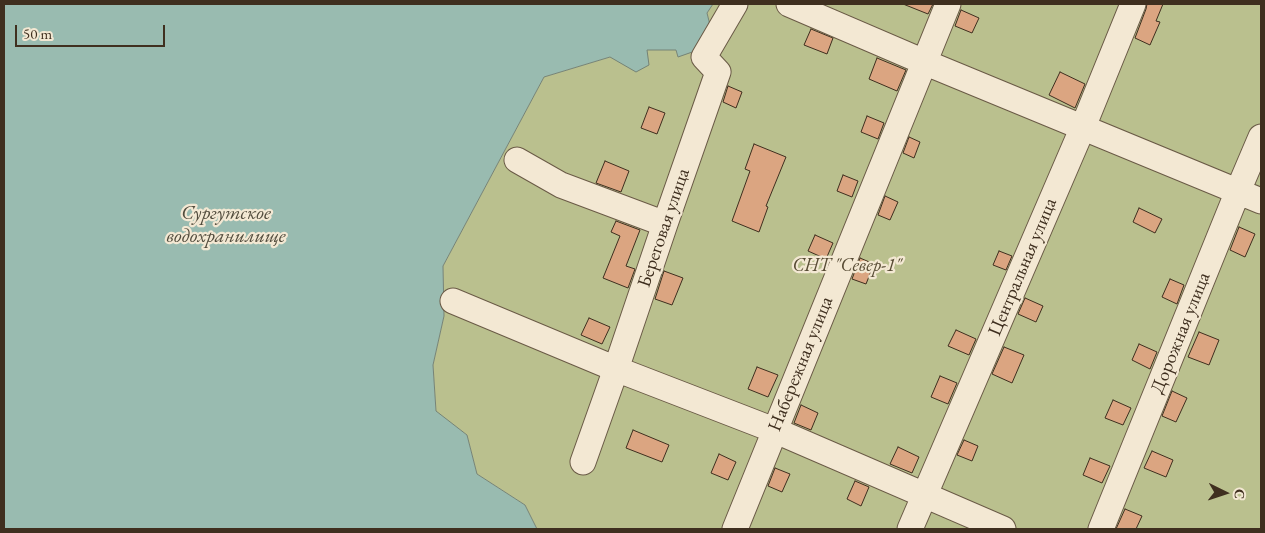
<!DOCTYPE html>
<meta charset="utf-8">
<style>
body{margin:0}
#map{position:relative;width:1265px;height:533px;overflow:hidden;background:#eddbbb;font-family:"EB Garamond",serif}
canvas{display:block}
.frame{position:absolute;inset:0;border:5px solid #3f2f1f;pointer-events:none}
.north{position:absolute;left:1200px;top:468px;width:50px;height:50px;-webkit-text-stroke:4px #f3e8d3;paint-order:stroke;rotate:94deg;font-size:14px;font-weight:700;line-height:20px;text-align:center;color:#3f2f1f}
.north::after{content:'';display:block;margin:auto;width:18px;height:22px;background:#3f2f1f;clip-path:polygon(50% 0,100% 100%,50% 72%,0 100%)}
.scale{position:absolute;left:15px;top:25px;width:150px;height:22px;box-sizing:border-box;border:2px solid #3f2f1f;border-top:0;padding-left:6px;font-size:15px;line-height:18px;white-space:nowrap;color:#3f2f1f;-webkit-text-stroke:4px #f3e8d3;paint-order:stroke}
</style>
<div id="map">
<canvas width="1265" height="533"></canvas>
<div class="frame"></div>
<div class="north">С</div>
<div class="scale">50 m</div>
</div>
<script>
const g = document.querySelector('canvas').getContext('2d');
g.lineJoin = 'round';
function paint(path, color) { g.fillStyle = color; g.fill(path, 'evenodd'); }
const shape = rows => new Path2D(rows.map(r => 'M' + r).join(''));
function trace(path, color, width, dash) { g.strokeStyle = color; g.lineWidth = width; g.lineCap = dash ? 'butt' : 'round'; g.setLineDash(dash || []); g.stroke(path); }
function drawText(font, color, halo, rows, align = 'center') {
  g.font = font + ' "EB Garamond",serif'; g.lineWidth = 4.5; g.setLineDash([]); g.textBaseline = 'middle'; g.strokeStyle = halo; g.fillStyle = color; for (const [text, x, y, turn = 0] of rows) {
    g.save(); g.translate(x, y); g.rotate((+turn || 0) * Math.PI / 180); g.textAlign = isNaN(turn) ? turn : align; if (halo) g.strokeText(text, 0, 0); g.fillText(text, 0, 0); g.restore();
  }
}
paint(shape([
 [713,4,1261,4,1261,529,537,529,525,505,477,474,467,435,436,412,433,365,444,316,443,266,544,77,610,57,647,50,676,50,678,57,712,33,707,13]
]), '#bac08e');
const water = shape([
 [4,4,713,4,707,13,712,33,698,50,678,57,676,50,647,50,649,65,636,72,610,57,544,77,443,266,444,316,433,365,436,411,467,435,477,474,525,505,537,529,4,529,4,4]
]);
paint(water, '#99bbb0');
trace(water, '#758376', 1);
const building = shape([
 [903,4,933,4,928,14,903,4],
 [1147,4,1163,4,1156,21,1160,22,1150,45,1135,38,1146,9,1147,4],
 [961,10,979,18,972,33,955,26,961,10],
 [811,29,833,38,827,54,804,45,811,29],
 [877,58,906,70,897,91,869,79,877,58],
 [1060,72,1085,84,1075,108,1049,95,1060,72],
 [728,86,742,92,736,108,723,102,728,86],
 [649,107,665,113,657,134,641,128,649,107],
 [867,116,884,123,878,139,861,132,867,116],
 [909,137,920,142,914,158,903,153,909,137],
 [754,144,786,157,766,206,768,207,759,232,732,221,750,171,745,169,754,144],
 [605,161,629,171,621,192,596,183,605,161],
 [843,175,858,181,852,197,837,191,843,175],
 [885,196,898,202,890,220,878,215,885,196],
 [1139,208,1162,219,1155,233,1133,222,1139,208],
 [616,221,640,230,626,266,635,269,628,288,603,278,620,236,611,232,616,221],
 [1239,227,1255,234,1245,257,1230,250,1239,227],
 [815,235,833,243,826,259,808,251,815,235],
 [999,251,1012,256,1006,270,993,265,999,251],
 [860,258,874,264,866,284,852,279,860,258],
 [664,271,683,278,672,305,655,299,664,271],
 [1170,279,1184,285,1177,304,1162,297,1170,279],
 [1025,298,1043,306,1036,322,1018,314,1025,298],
 [589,318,610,327,602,344,581,335,589,318],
 [956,330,976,339,969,355,948,346,956,330],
 [1199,332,1219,340,1209,365,1188,357,1199,332],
 [1139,344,1157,352,1150,369,1132,360,1139,344],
 [1004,347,1024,355,1012,383,992,374,1004,347],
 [757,367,778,375,768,397,748,389,757,367],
 [940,376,957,383,948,404,931,397,940,376],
 [1172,391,1187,398,1176,422,1162,416,1172,391],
 [1113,400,1131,408,1123,425,1105,418,1113,400],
 [801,405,818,413,811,430,794,423,801,405],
 [633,430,669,445,662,462,626,448,633,430],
 [964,440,978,446,972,461,957,455,964,440],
 [898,447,919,457,912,473,890,464,898,447],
 [1152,451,1173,460,1166,477,1144,468,1152,451],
 [719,454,736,462,728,480,711,473,719,454],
 [1090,458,1110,466,1102,483,1083,475,1090,458],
 [775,468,790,474,782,492,768,486,775,468],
 [855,481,869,487,861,506,847,499,855,481],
 [1125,509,1142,516,1136,529,1116,529,1125,509]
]);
paint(building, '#dba581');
trace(building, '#3f2f1f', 1);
const minor = shape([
 [789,4,924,62,1261,201],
 [517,160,561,185,665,224],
 [453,301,616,369,774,430,1003,529],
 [583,462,616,369,665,224,718,72,704,57,735,4],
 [735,529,948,4],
 [910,529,1083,127,1133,4],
 [1101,529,1238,191,1261,137]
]);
trace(minor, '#6a5a46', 27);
trace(minor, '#f3e8d3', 25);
drawText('19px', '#3f2f1f', '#f3e8d3', [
 ["Береговая улица",664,228,-71],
 ["Центральная улица",1023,267,-67],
 ["Дорожная улица",1181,333,-68],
 ["Набережная улица",801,364,-68]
]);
drawText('italic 19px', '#584c35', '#f3e8d3', [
 ["СНТ \"Север-1\"",847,266]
]);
drawText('italic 20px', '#514b3c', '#f3e8d3', [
 ["Сургутское",226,214],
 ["водохранилище",226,237]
]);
</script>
